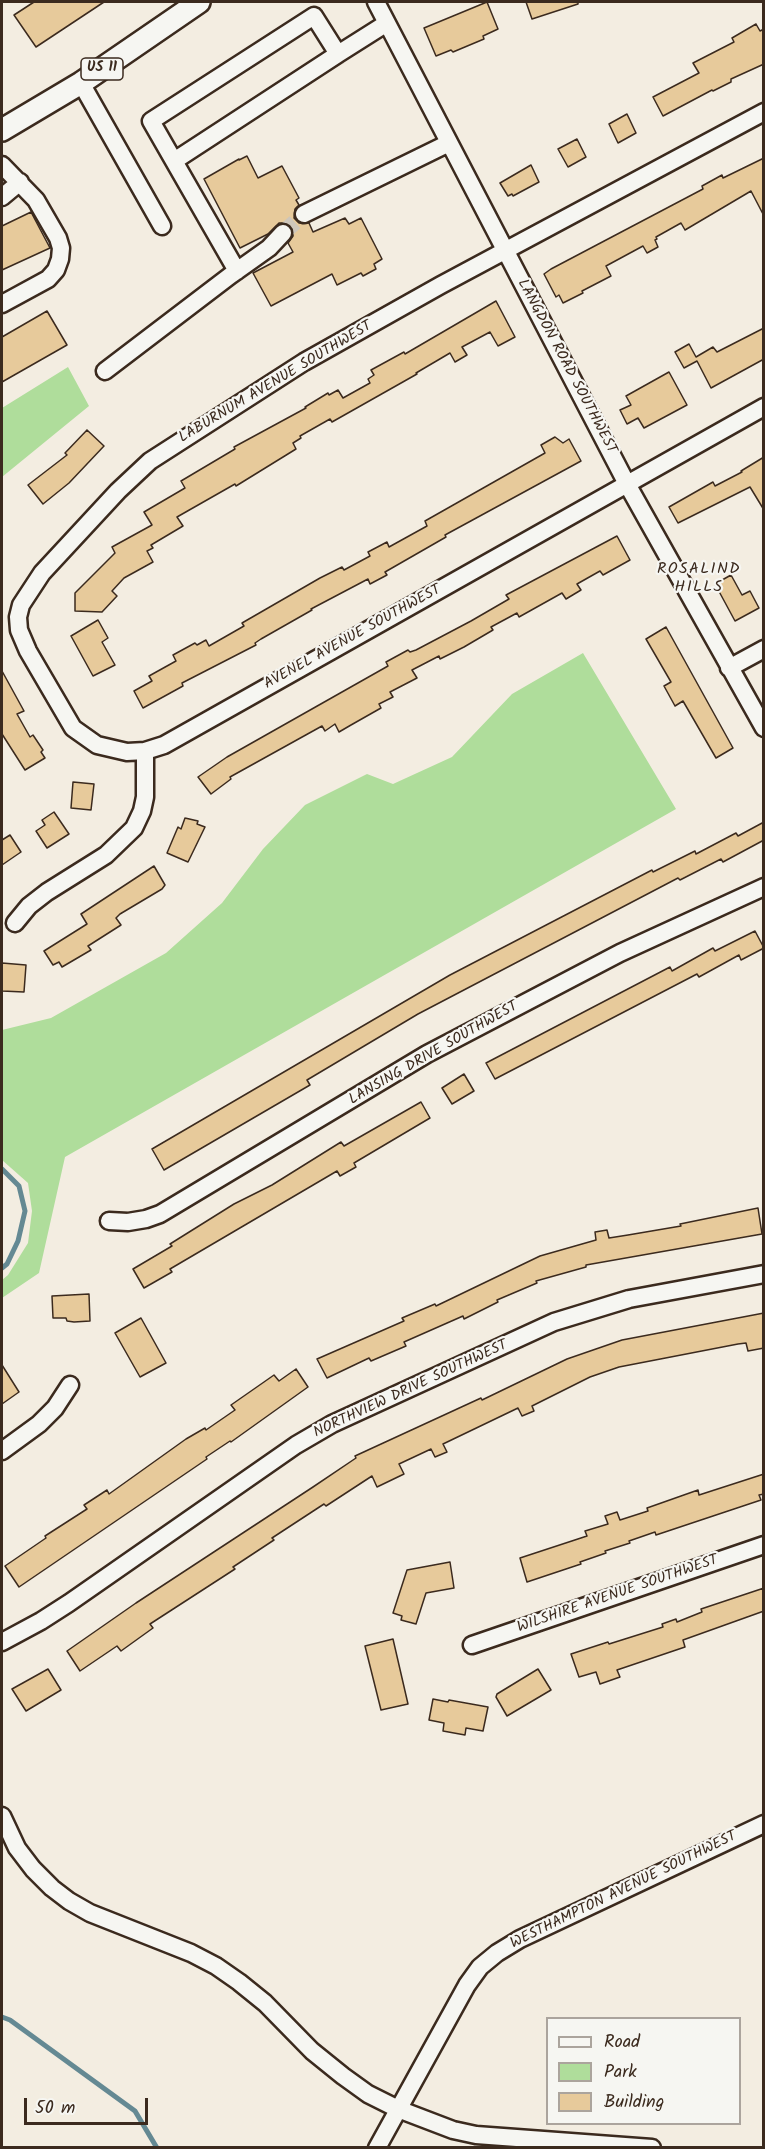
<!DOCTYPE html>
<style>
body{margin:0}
#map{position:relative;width:765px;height:2149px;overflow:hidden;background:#f3ede1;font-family:Kalam,sans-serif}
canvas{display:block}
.frame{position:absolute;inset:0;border:3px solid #3b2a1e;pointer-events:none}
.legend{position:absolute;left:546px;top:2017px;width:195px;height:108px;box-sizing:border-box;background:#f6f6f2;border:2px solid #aba49d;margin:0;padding:8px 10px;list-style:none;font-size:18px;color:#3b2a1e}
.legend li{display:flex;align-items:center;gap:12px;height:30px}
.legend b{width:30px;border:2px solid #aba49d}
.scale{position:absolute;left:24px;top:2098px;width:124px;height:27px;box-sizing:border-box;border:3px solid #3b2a1e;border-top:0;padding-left:8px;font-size:18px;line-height:21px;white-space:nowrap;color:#3b2a1e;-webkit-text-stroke:4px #f6f6f2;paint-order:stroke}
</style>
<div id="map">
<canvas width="765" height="2149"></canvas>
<div class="frame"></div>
<ul class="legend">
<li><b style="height:8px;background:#f6f6f2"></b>Road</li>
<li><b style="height:16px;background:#afdd9b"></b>Park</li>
<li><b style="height:16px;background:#e7ca9b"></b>Building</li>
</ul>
<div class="scale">50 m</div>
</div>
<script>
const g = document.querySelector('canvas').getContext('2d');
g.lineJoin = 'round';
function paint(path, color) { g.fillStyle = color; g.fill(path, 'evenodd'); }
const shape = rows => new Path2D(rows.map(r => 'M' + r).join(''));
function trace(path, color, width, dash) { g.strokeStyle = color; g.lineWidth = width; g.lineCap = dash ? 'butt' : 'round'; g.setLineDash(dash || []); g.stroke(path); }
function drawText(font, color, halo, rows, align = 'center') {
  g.font = font + ' Kalam,sans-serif'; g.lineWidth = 4.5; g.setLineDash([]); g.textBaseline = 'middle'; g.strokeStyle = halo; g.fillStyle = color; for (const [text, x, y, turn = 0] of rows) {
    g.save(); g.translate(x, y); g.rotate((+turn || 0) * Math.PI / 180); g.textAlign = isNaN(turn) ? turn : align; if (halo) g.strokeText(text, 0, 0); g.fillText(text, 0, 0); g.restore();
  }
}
paint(shape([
 [68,367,89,406,2,477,2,408],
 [583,653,676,809,65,1157,39,1273,2,1298,2,1280,8,1275,28,1243,32,1211,28,1183,2,1160,2,1030,51,1018,166,953,222,903,263,849,305,805,367,774,393,784,452,757,512,694]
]), '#afdd9b');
trace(shape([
 [2,1169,19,1186,25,1211,18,1241,7,1264,2,1268],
 [2,2017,10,2020,135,2111,157,2148]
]), '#648993', 5);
const building = shape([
 [34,2,104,2,36,47,14,15,34,2],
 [487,2,498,29,483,36,484,39,453,52,451,50,436,56,424,28,487,2],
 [526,2,578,2,578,4,532,19,526,2],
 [756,24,760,31,764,29,764,64,731,79,731,82,713,91,712,90,663,116,653,97,699,73,693,63,734,42,732,38,756,24],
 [627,114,636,133,618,143,609,124,627,114],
 [577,139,586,157,568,167,558,149,577,139],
 [247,156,258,178,282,166,299,198,296,200,299,205,295,209,294,218,299,223,309,223,313,232,345,218,349,224,361,218,382,259,374,264,376,269,363,276,361,273,337,285,332,274,271,306,253,273,293,252,288,243,293,236,293,229,286,223,279,223,268,234,240,248,204,179,239,159,239,160,247,156],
 [764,158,764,216,751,191,685,230,681,223,656,237,657,239,655,240,658,247,647,253,643,246,606,266,611,276,582,291,583,293,563,303,559,295,556,297,544,274,551,269,703,189,702,186,722,175,723,178,764,158],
 [531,165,539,182,513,196,512,194,508,196,500,183,531,165],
 [31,212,50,248,2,270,2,226,31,212],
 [496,301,515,337,498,346,490,332,462,347,467,355,455,362,450,353,416,373,417,374,332,422,330,419,300,436,301,438,293,443,296,449,236,486,235,484,177,517,183,526,151,545,153,548,147,551,153,562,124,578,112,591,117,596,102,612,75,611,75,593,115,553,112,547,152,525,144,512,185,488,181,481,235,449,234,447,306,408,305,407,328,393,329,395,338,390,343,398,370,383,368,379,374,375,371,370,404,352,405,354,496,301],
 [47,311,67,345,2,382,2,337,47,311],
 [764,328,764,359,711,388,697,361,684,368,675,352,689,344,696,357,713,347,717,352,764,328],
 [669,372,687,405,644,428,638,418,627,424,620,410,631,405,626,396,669,372],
 [87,430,104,446,69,483,43,504,28,485,67,455,65,453,87,430],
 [555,437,563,443,569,439,581,461,445,535,446,537,385,572,387,575,370,584,368,579,311,609,312,610,261,639,255,643,256,645,182,683,183,686,143,708,134,691,152,681,149,676,176,661,173,655,195,643,197,645,206,640,209,646,244,626,242,623,320,578,342,567,344,570,370,556,368,552,387,542,389,547,427,526,425,521,545,453,541,445,555,437],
 [764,457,764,510,750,487,678,523,669,507,713,482,715,486,742,472,741,471,764,457],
 [617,536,630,560,603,575,600,571,577,584,581,590,566,599,562,593,519,617,517,613,491,627,493,630,464,647,440,659,439,656,412,670,417,678,390,692,393,697,379,704,381,708,351,725,339,732,335,724,325,731,322,726,230,777,231,779,211,794,198,777,227,757,388,666,386,662,408,650,410,652,416,650,471,621,509,599,506,595,617,536],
 [731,575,742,595,750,591,759,608,735,621,715,584,731,575],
 [98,620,108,638,102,642,115,665,93,676,71,636,98,620],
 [666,627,733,748,716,758,683,701,675,706,664,686,671,682,646,639,666,627],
 [2,671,24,711,17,714,30,737,33,735,43,750,41,752,45,758,25,770,2,734,2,671],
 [73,782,94,784,91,810,71,808,73,782],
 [54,812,69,834,47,848,36,831,45,825,42,820,54,812],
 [185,818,198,821,197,824,205,827,188,862,167,853,178,827,181,829,185,818],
 [764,822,764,840,723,862,721,859,680,880,678,878,418,1014,307,1080,310,1085,164,1170,152,1149,450,975,652,870,653,872,695,851,696,854,736,833,738,836,764,822],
 [10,835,21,852,2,865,2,840,10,835],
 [154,866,165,885,162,889,120,914,116,918,121,925,88,946,91,950,62,967,59,962,53,965,44,951,87,924,81,914,154,866],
 [755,931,764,948,741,960,739,955,699,977,697,974,495,1079,486,1063,670,967,672,971,713,948,715,951,755,931],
 [2,963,26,965,24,992,2,991,2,963],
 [464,1074,474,1091,452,1104,442,1088,464,1074],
 [421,1102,430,1118,354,1163,356,1167,340,1176,337,1171,170,1269,172,1272,144,1288,133,1269,172,1246,170,1244,234,1204,272,1185,341,1142,344,1146,421,1102],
 [758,1208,762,1234,586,1265,586,1267,536,1281,537,1283,497,1300,498,1302,464,1319,463,1316,404,1342,406,1346,371,1361,369,1358,327,1378,317,1359,404,1321,402,1318,435,1304,436,1306,540,1256,596,1240,595,1232,607,1230,609,1238,628,1235,681,1226,680,1224,758,1208],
 [89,1294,90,1321,74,1322,67,1321,66,1318,53,1318,52,1296,89,1294],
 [764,1313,764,1348,748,1351,746,1343,738,1344,619,1367,590,1377,532,1406,534,1411,522,1416,518,1408,443,1444,447,1452,435,1457,431,1449,399,1464,404,1474,377,1487,372,1476,326,1506,324,1504,272,1538,274,1540,233,1567,235,1569,150,1624,153,1628,121,1651,117,1646,80,1671,67,1651,136,1603,313,1487,356,1458,355,1456,481,1398,482,1400,567,1359,622,1340,764,1313],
 [141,1318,166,1363,140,1377,115,1333,141,1318],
 [2,1365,19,1392,2,1404,2,1365],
 [296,1369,308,1387,231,1442,230,1441,206,1457,207,1459,19,1587,5,1566,46,1538,45,1536,87,1509,84,1505,107,1490,109,1494,186,1439,205,1428,206,1430,235,1410,231,1405,264,1382,274,1375,279,1381,296,1369],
 [764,1474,764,1494,759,1495,761,1500,656,1535,655,1532,629,1541,630,1543,605,1551,606,1553,580,1562,581,1564,527,1582,520,1558,587,1536,585,1531,608,1524,605,1516,617,1512,620,1520,648,1511,647,1508,698,1490,699,1495,764,1474],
 [450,1562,454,1588,426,1593,416,1624,401,1620,402,1616,393,1613,407,1570,450,1562],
 [764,1588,764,1611,683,1640,685,1647,617,1670,620,1677,600,1684,596,1672,579,1677,571,1654,608,1642,609,1644,663,1627,662,1624,676,1619,677,1622,702,1612,701,1609,764,1588],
 [393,1639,408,1704,381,1710,365,1646,393,1639],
 [48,1669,61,1690,26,1711,12,1689,48,1669],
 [538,1669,551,1690,507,1716,496,1697,497,1694,538,1669],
 [433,1699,448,1702,449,1700,488,1707,483,1731,466,1728,465,1735,443,1731,444,1723,429,1720,433,1699]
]);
paint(building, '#e7ca9b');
trace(building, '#3b2a1e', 1.5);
trace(shape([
 [283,233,304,214]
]), '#cec6ba', 16, [16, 8]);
const minor = shape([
 [376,2,627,484,764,728],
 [81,83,162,226],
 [764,112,441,285,304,362,150,461,118,491,42,573,21,605,18,617,19,630,28,651,73,728,97,745,127,752,145,751,164,745,764,407],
 [174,161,338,54],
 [2,165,36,200,58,238,61,248,60,259,56,270,48,279,2,304],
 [2,197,20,182],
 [304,214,449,143],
 [237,271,151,121,314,16,338,54,387,23],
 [105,371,231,275,269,248,283,233],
 [729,668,764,649],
 [15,923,29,906,47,892,106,855,134,828,142,811,145,797,145,751],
 [109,1221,128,1222,146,1219,160,1214,427,1054,620,953,764,887],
 [2,1451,39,1424,55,1408,70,1385],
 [2,1642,41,1621,69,1603,296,1445,332,1424,554,1322,629,1299,764,1274],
 [472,1645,764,1545],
 [2,1816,17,1848,33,1869,52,1888,69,1901,90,1913,191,1953,216,1966,239,1982,265,2003,312,2051,343,2076,368,2094,398,2109,453,2130,476,2135,652,2148],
 [377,2148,467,1985,480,1967,497,1953,520,1939,764,1824]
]);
const major = shape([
 [2,130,81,83,199,2]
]);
trace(minor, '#3b2a1e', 21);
trace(major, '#3b2a1e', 26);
trace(minor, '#f6f6f2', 16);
trace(major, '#f6f6f2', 21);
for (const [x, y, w] of [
 [102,69,42]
]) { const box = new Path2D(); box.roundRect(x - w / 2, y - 11, w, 22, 4.5); g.fillStyle = '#f6f6f2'; g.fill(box); trace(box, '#3b2a1e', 1.5); }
drawText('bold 14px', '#3b2a1e', null, [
 ["US 11",102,69]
]);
drawText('15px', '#3b2a1e', '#f6f6f2', [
 ["LANGDON ROAD SOUTHWEST",566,367,62],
 ["LABURNUM AVENUE SOUTHWEST",276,383,-31],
 ["AVENEL AVENUE SOUTHWEST",353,638,-29],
 ["LANSING DRIVE SOUTHWEST",434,1054,-30],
 ["NORTHVIEW DRIVE SOUTHWEST",411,1390,-25],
 ["WILSHIRE AVENUE SOUTHWEST",618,1595,-19],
 ["WESTHAMPTON AVENUE SOUTHWEST",624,1891,-26]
]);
g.letterSpacing = '1.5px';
drawText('16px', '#3b2a1e', '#f6f6f2', [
 ["ROSALIND",699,570],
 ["HILLS",699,588]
]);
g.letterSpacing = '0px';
</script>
